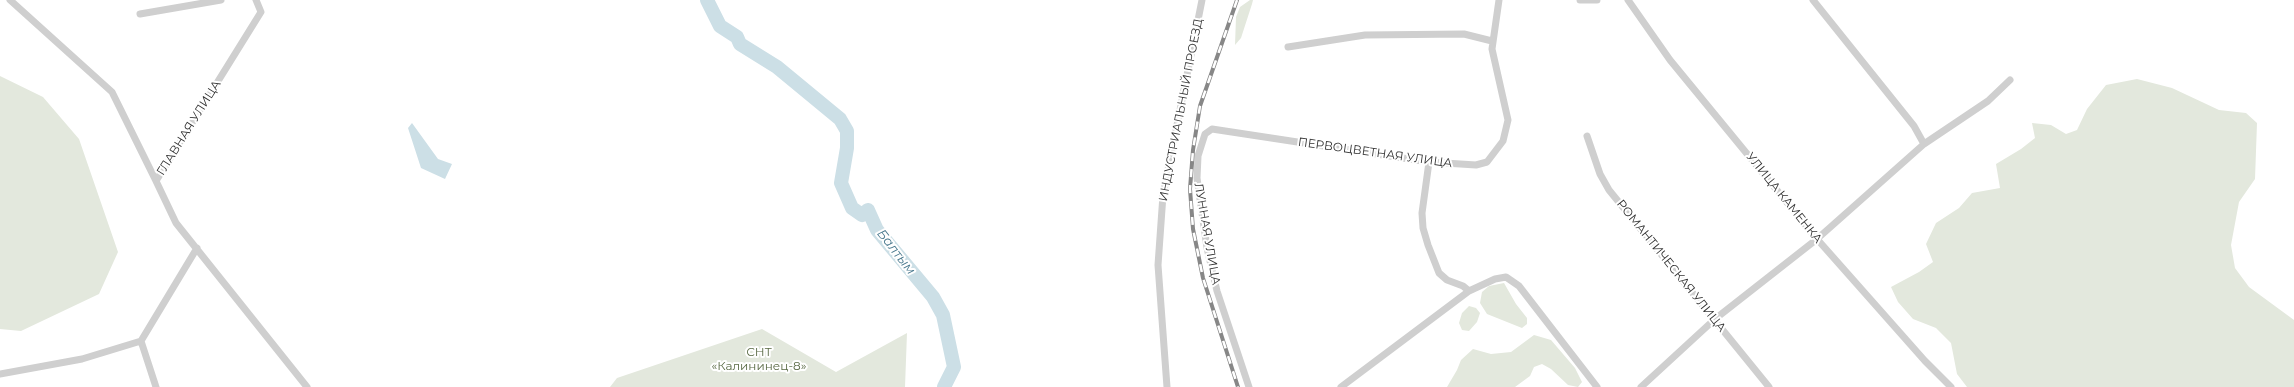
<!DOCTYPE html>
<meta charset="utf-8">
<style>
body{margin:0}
canvas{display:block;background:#fff}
</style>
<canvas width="2294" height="387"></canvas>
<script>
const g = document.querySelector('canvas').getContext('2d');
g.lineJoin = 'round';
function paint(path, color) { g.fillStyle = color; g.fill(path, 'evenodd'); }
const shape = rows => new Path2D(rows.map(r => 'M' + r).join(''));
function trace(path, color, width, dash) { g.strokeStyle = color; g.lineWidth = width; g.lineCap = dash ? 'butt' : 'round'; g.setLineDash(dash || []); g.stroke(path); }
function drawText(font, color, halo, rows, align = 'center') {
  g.font = font + ' Montserrat,sans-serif'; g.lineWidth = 4; g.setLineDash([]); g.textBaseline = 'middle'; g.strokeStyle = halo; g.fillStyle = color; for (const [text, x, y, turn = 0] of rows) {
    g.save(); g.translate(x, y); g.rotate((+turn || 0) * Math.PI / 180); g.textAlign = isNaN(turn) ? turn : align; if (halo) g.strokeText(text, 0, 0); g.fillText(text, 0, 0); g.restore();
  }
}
paint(shape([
 [1250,0,1253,0,1252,4,1241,38,1235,45,1236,17,1240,7],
 [0,76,43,97,79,139,118,252,99,294,21,331,0,329],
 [2137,79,2172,88,2219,110,2246,113,2257,123,2255,179,2239,202,2231,245,2235,268,2249,287,2294,320,2294,387,1967,387,1957,374,1951,343,1936,328,1913,319,1898,302,1891,287,1919,272,1933,262,1926,244,1936,223,1959,208,1972,193,2000,188,1996,164,2021,149,2035,138,2032,123,2051,125,2066,134,2077,130,2087,109,2106,85],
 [1504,283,1516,304,1527,318,1527,324,1522,328,1487,314,1480,303,1482,292,1489,286],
 [1469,306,1476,308,1480,313,1477,322,1469,331,1462,330,1459,323,1462,313],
 [762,329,836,372,907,333,905,387,610,387,617,378],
 [1534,335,1551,340,1575,368,1582,382,1578,387,1568,385,1551,369,1542,364,1534,367,1530,376,1515,387,1447,387,1457,370,1461,360,1473,349,1491,354,1511,352]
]), '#e3e8dd');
paint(shape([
 [412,123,438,159,452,164,445,179,421,168,408,128]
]), '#ccdfe6');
trace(shape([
 [707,0,720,26,737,37,740,44,777,67,840,119,847,131,847,148,841,183,852,208,862,215,868,210,877,230,933,297,943,315,954,367,944,387]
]), '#ccdfe6', 14);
trace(shape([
 [10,0,112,92,156,181],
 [256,0,261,12,156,181,176,223,307,387],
 [1580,0,1597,0],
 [1628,0,1670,60,1817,239,1925,361,1951,387],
 [140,14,221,0],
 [1288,47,1365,35,1464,34,1492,41],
 [1587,136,1600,174,1609,190,1769,387],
 [1924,144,1988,101,2010,80],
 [1429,162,1422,213,1423,228,1428,245,1439,273,1447,280,1463,286,1469,291],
 [141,341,156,387],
 [0,374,82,359,141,341,197,248],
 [1167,387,1158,265,1163,195,1202,0],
 [1249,387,1217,291,1207,248,1197,178,1198,156,1205,134,1212,129,1429,162,1476,165,1487,162,1503,141,1508,120,1492,49,1499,0],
 [1341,387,1469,291,1495,279,1506,277,1519,286,1597,387],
 [1641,387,1715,319,1817,239,1924,144,1914,126,1813,0]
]), '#cfcfcf', 7);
const rail = shape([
 [1237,0,1200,106,1193,150,1190,189,1193,229,1203,278,1238,387]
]);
trace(rail, '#878787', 4);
trace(rail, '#fff', 2.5, [8]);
drawText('12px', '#323232', '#fff', [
 ["ИНДУСТРИАЛЬНЫЙ ПРОЕЗД",1181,110,-79],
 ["ГЛАВНАЯ УЛИЦА",189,128,-58],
 ["ПЕРВОЦВЕТНАЯ УЛИЦА",1375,153,8],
 ["УЛИЦА КАМЕНКА",1784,198,51],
 ["ЛУННАЯ УЛИЦА",1207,234,80],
 ["РОМАНТИЧЕСКАЯ УЛИЦА",1671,266,51]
]);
drawText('12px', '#596a44', '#fff', [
 ["СНТ",759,352],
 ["«Калининец-8»",759,366]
]);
drawText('italic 13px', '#48788d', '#fff', [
 ["Балтым",896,252,52]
]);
</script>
